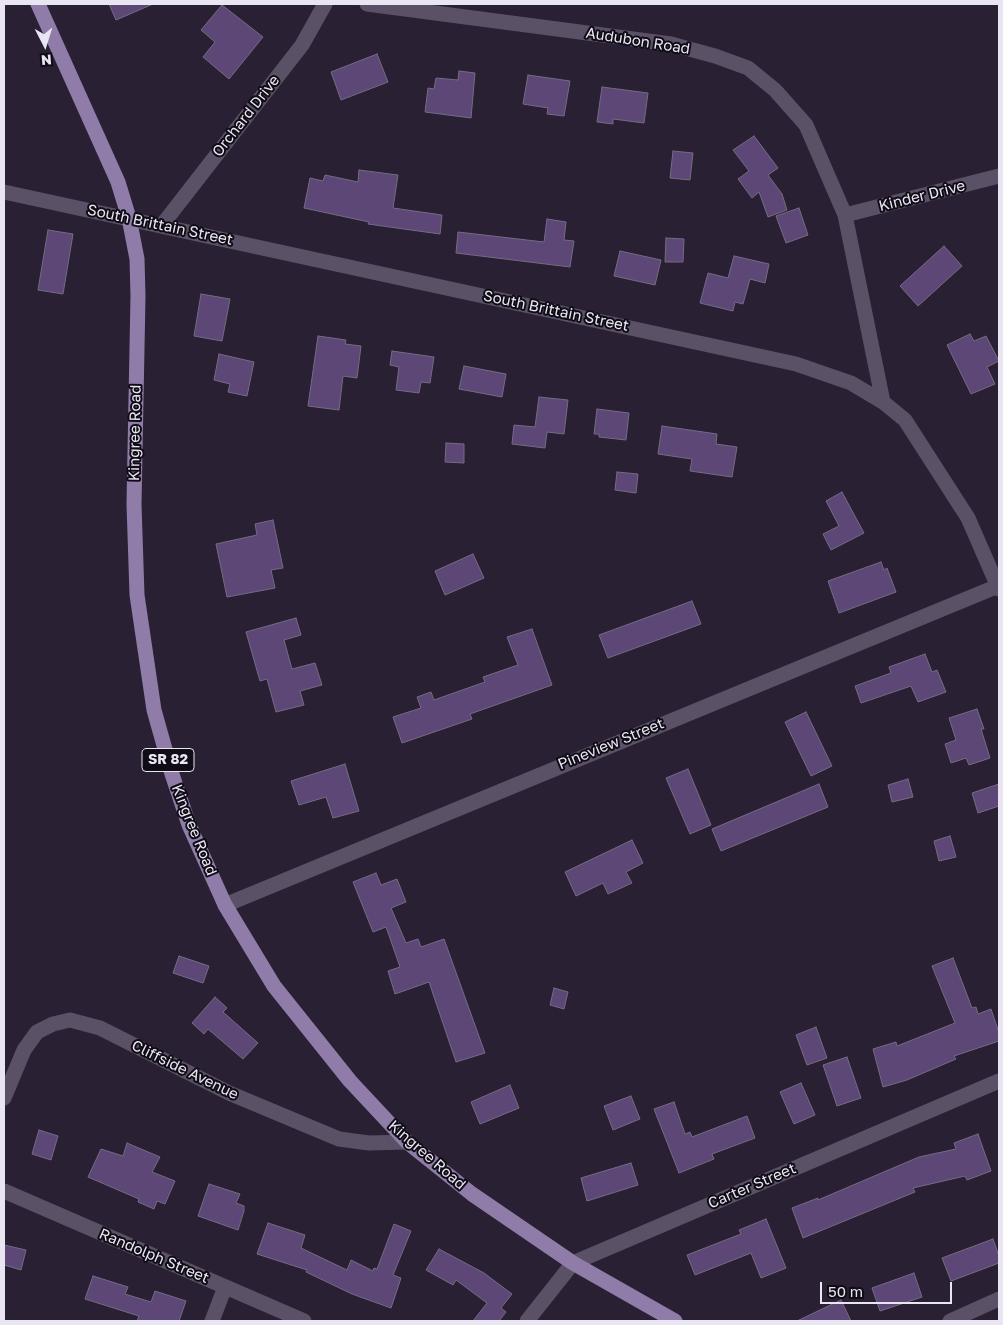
<!DOCTYPE html>
<style>
body{margin:0}
#map{position:relative;width:1003px;height:1325px;overflow:hidden;background:#292034;font-family:"Golos Text",sans-serif}
canvas{display:block}
.frame{position:absolute;inset:0;border:5px solid #eae5f3;pointer-events:none}
.north{position:absolute;left:20px;top:20px;width:50px;height:50px;-webkit-text-stroke:4px #100c15;paint-order:stroke;rotate:175deg;font-size:14px;font-weight:700;line-height:20px;text-align:center;color:#eae5f3}
.north::after{content:'';display:block;margin:auto;width:18px;height:22px;background:#eae5f3;clip-path:polygon(50% 0,100% 100%,50% 72%,0 100%)}
.scale{position:absolute;left:820px;top:1282px;width:132px;height:22px;box-sizing:border-box;border:2px solid #eae5f3;border-top:0;padding-left:6px;font-size:15px;line-height:18px;white-space:nowrap;color:#eae5f3;-webkit-text-stroke:4px #100c15;paint-order:stroke}
</style>
<div id="map">
<canvas width="1003" height="1325"></canvas>
<div class="frame"></div>
<div class="north">N</div>
<div class="scale">50 m</div>
</div>
<script>
const g = document.querySelector('canvas').getContext('2d');
g.lineJoin = 'round';
function paint(path, color) { g.fillStyle = color; g.fill(path, 'evenodd'); }
const shape = rows => new Path2D(rows.map(r => 'M' + r).join(''));
function trace(path, color, width, dash) { g.strokeStyle = color; g.lineWidth = width; g.lineCap = dash ? 'butt' : 'round'; g.setLineDash(dash || []); g.stroke(path); }
function drawText(font, color, halo, rows, align = 'center') {
  g.font = font + ' "Golos Text",sans-serif'; g.lineWidth = 4; g.setLineDash([]); g.textBaseline = 'middle'; g.strokeStyle = halo; g.fillStyle = color; for (const [text, x, y, turn = 0] of rows) {
    g.save(); g.translate(x, y); g.rotate((+turn || 0) * Math.PI / 180); g.textAlign = isNaN(turn) ? turn : align; if (halo) g.strokeText(text, 0, 0); g.fillText(text, 0, 0); g.restore();
  }
}
const building = shape([
 [109,4,153,4,116,20,109,4],
 [222,5,263,37,229,79,203,57,215,42,201,30,222,5],
 [377,54,388,82,341,100,331,72,377,54],
 [459,71,475,73,471,118,425,112,428,88,434,89,436,78,458,80,459,71],
 [528,75,570,81,564,116,547,114,548,108,523,104,528,75],
 [602,87,648,93,644,123,613,119,613,124,597,122,602,87],
 [754,136,778,168,768,175,782,194,787,210,768,217,759,192,752,198,738,179,749,171,733,150,754,136],
 [673,151,693,153,690,180,670,178,673,151],
 [359,170,398,175,393,208,442,215,440,234,368,224,369,222,304,208,310,178,323,181,325,175,358,182,359,170],
 [799,208,808,235,786,243,776,216,799,208],
 [547,219,566,222,564,240,574,241,570,267,456,253,458,232,544,242,547,219],
 [48,230,73,234,63,294,38,290,48,230],
 [666,238,684,239,683,262,665,262,666,238],
 [944,246,962,266,918,306,900,286,944,246],
 [620,251,661,260,655,285,614,276,620,251],
 [734,256,769,264,765,283,750,279,743,304,735,302,733,311,700,303,708,273,728,278,734,256],
 [201,294,230,299,222,341,194,336,201,294],
 [970,334,974,341,986,336,999,361,987,367,995,384,971,394,947,345,970,334],
 [318,336,346,340,345,344,361,346,357,378,343,376,339,410,308,406,318,336],
 [392,351,434,357,430,383,421,382,419,393,396,390,399,367,390,365,392,351],
 [219,354,254,362,247,396,228,392,230,384,214,380,219,354],
 [464,366,506,374,502,397,459,389,464,366],
 [539,397,568,400,564,434,547,432,545,448,512,444,514,425,535,427,539,397],
 [597,409,629,413,626,440,599,437,599,434,594,434,597,409],
 [662,426,717,434,716,444,737,447,732,477,690,471,692,459,658,454,662,426],
 [446,443,464,444,464,463,445,462,446,443],
 [617,472,638,474,636,493,615,490,617,472],
 [842,492,864,533,831,550,823,534,839,526,826,501,842,492],
 [273,520,283,568,271,570,275,588,227,597,216,544,257,535,255,524,273,520],
 [473,554,484,578,445,595,435,571,473,554],
 [881,562,884,570,887,568,896,592,839,613,828,581,881,562],
 [692,601,701,624,608,658,599,635,692,601],
 [296,618,301,635,284,640,292,669,315,663,322,685,300,691,304,705,276,712,267,679,260,681,246,632,296,618],
 [532,629,552,685,470,714,472,719,402,743,393,717,421,708,417,697,431,692,434,700,485,682,483,677,518,665,507,637,532,629],
 [925,654,932,672,937,670,946,692,918,702,911,686,861,703,855,686,891,673,889,667,925,654],
 [977,709,984,729,981,729,990,758,969,765,966,758,951,763,945,744,956,740,949,718,977,709],
 [806,712,832,766,811,776,785,722,806,712],
 [345,764,359,811,333,818,326,797,299,805,291,781,345,764],
 [688,769,711,825,690,834,666,778,688,769],
 [908,779,913,797,892,802,888,785,908,779],
 [819,784,828,807,721,851,712,829,819,784],
 [999,784,999,806,978,813,972,793,999,784],
 [950,836,956,857,939,861,934,841,950,836],
 [632,840,643,863,626,872,632,883,608,894,603,883,576,896,565,872,632,840],
 [376,873,381,885,397,879,406,902,391,908,406,943,418,939,421,947,444,939,485,1053,456,1062,429,982,395,994,388,971,400,967,386,927,373,932,353,882,376,873],
 [179,956,209,966,203,983,173,973,179,956],
 [953,958,972,1008,976,1007,978,1014,991,1009,999,1033,999,1041,954,1056,956,1059,907,1080,883,1087,873,1049,896,1042,897,1046,955,1023,932,966,953,958],
 [554,988,568,992,564,1009,550,1005,554,988],
 [215,997,227,1008,223,1012,258,1043,243,1059,208,1029,204,1034,192,1023,215,997],
 [816,1027,827,1058,807,1065,796,1035,816,1027],
 [847,1057,861,1098,837,1106,823,1065,847,1057],
 [801,1083,815,1115,794,1124,780,1092,801,1083],
 [510,1085,519,1108,480,1124,471,1102,510,1085],
 [631,1096,640,1119,613,1130,604,1106,631,1096],
 [674,1102,685,1134,690,1132,692,1137,747,1116,755,1138,712,1154,714,1159,679,1173,654,1109,674,1102],
 [39,1130,58,1136,51,1160,32,1154,39,1130],
 [978,1134,991,1171,967,1180,965,1176,913,1188,915,1192,803,1238,792,1208,818,1198,818,1200,919,1157,956,1149,954,1143,978,1134],
 [127,1143,160,1157,152,1172,175,1181,165,1204,157,1201,154,1209,138,1202,139,1199,88,1177,101,1149,123,1156,127,1143],
 [631,1163,638,1185,587,1201,581,1178,631,1163],
 [209,1184,240,1194,236,1203,244,1206,244,1211,238,1230,198,1216,209,1184],
 [766,1219,786,1268,761,1278,751,1253,695,1275,687,1255,741,1234,739,1230,766,1219],
 [268,1223,305,1235,301,1248,347,1270,351,1260,373,1271,374,1268,377,1269,394,1224,411,1231,393,1275,401,1278,391,1308,352,1294,306,1272,307,1270,257,1254,268,1223],
 [993,1239,999,1256,999,1263,951,1281,942,1258,993,1239],
 [4,1245,26,1250,21,1270,4,1265,4,1245],
 [439,1249,484,1273,512,1294,501,1308,506,1312,499,1321,473,1321,487,1303,456,1280,453,1285,426,1270,439,1249],
 [914,1273,922,1297,880,1311,872,1288,914,1273],
 [93,1276,128,1287,125,1294,151,1302,155,1291,186,1301,179,1321,137,1321,139,1316,85,1299,93,1276],
 [841,1300,851,1321,797,1321,841,1300]
]);
paint(building, '#5d4777');
trace(building, '#756b83', 1);
trace(shape([
 [367,4,671,44,715,56,748,68,775,90,806,125,845,215,883,402],
 [4,192,796,364,851,383,883,402,905,420,968,518,999,589],
 [845,215,999,176],
 [162,225,302,45,325,4],
 [225,905,998,586],
 [4,1098,24,1050,37,1032,53,1024,70,1020,100,1028,229,1093,339,1139,369,1143,407,1142],
 [4,1191,304,1321],
 [212,1321,225,1287],
 [527,1321,573,1263,999,1081],
 [950,1321,999,1299]
]), '#5a5166', 15);
trace(shape([
 [38,4,118,182,129,218,137,259,138,296,134,504,137,595,154,710,172,774,189,825,225,905,274,986,350,1081,407,1142,472,1194,573,1263,675,1321]
]), '#8f7ca8', 15);
for (const [x, y, w] of [
 [168,760,52]
]) { const box = new Path2D(); box.roundRect(x - w / 2, y - 11.5, w, 23, 4); g.fillStyle = '#100c15'; g.fill(box); trace(box, '#eae5f3', 1); }
drawText('bold 14px', '#eae5f3', null, [
 ["SR 82",168,760]
]);
drawText('15px', '#eae5f3', '#100c15', [
 ["Audubon Road",638,41,9],
 ["Orchard Drive",246,116,-52],
 ["Kinder Drive",922,196,-14],
 ["South Brittain Street",160,225,12],
 ["South Brittain Street",556,311,12],
 ["Kingree Road",135,433,-89],
 ["Pineview Street",611,744,-22],
 ["Kingree Road",194,830,68],
 ["Cliffside Avenue",185,1070,26],
 ["Kingree Road",427,1155,41],
 ["Carter Street",752,1186,-23],
 ["Randolph Street",154,1256,23]
]);
</script>
